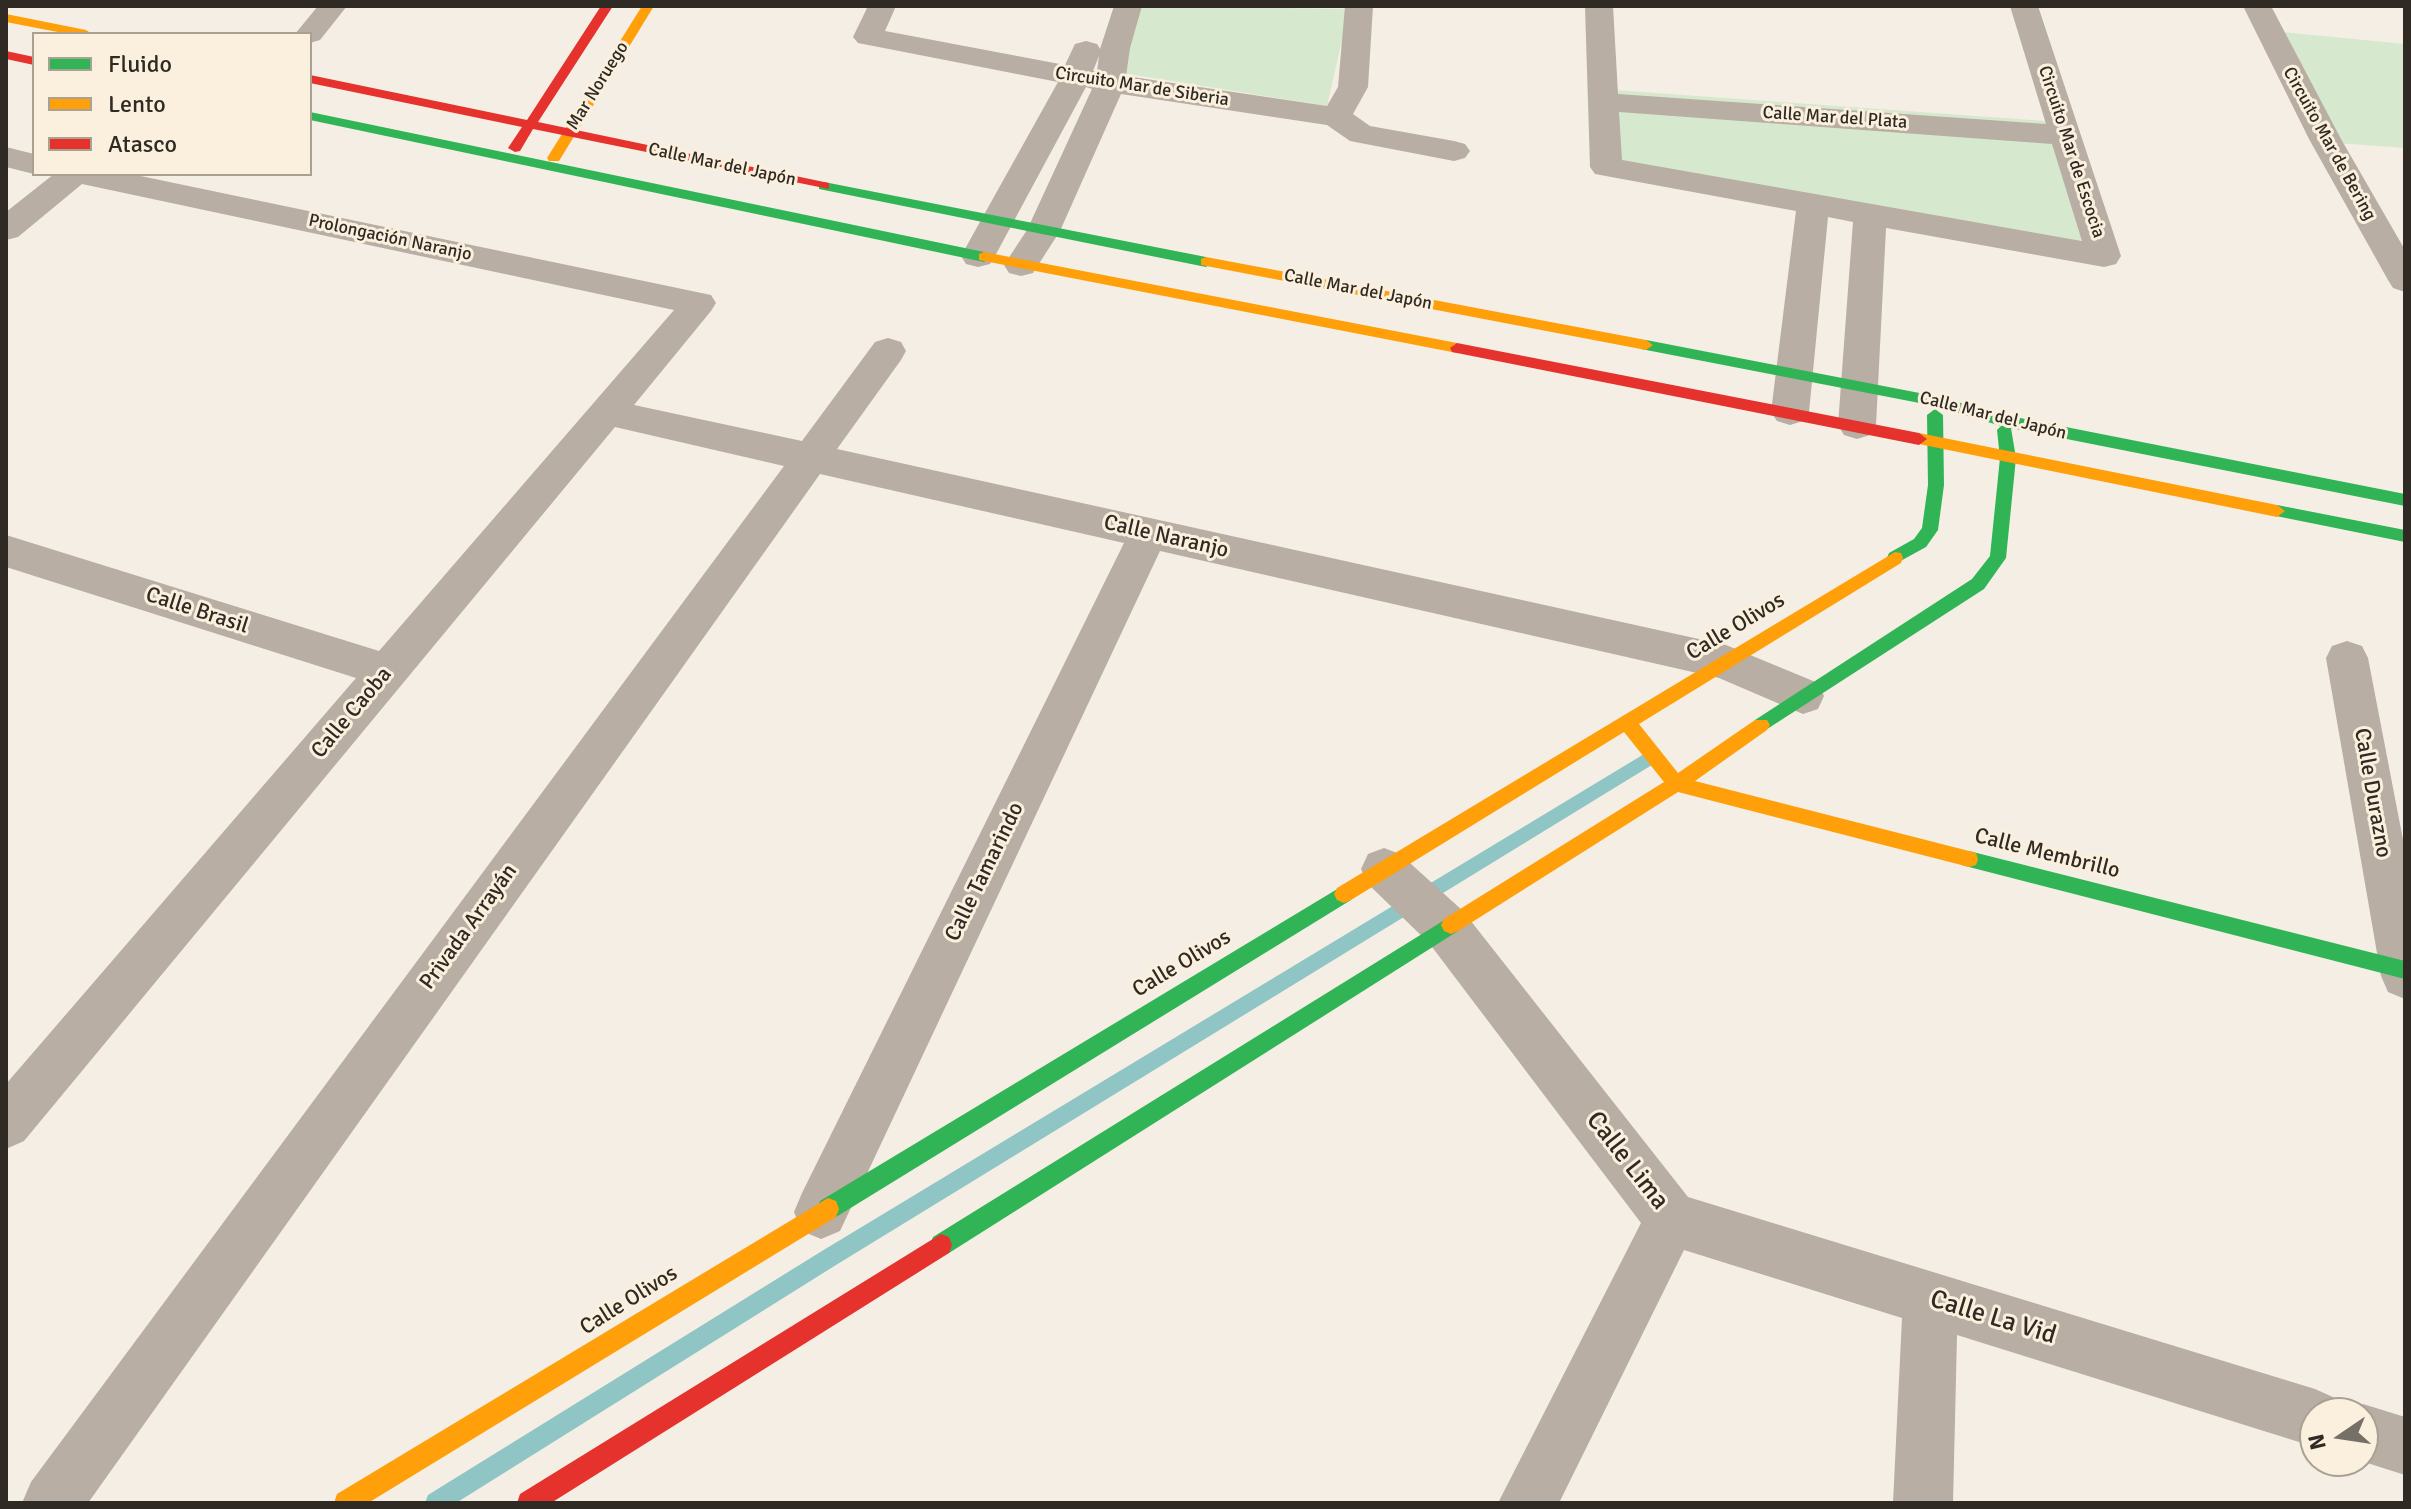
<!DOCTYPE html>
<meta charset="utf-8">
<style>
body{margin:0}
#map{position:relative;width:2411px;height:1509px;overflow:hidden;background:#f4eee4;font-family:Signika,sans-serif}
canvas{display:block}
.frame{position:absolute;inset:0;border:8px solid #2f2b24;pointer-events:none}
.legend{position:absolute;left:32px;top:32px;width:280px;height:144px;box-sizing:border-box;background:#fbefdd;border:2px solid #a9a193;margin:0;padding:10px 14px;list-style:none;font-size:24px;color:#2f2b24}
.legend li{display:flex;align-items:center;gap:16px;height:40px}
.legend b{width:40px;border:2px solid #a9a193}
.north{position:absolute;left:2299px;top:1397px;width:80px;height:80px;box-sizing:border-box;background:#fbefdd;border:2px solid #a9a193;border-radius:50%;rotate:257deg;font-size:22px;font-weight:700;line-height:32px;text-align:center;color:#2f2b24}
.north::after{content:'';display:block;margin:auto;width:28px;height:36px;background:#746f67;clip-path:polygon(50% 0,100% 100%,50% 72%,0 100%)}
</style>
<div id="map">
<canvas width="2411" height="1509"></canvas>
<div class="frame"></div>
<ul class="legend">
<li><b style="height:10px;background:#30b455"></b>Fluido</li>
<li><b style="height:10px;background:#ff9f0a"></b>Lento</li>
<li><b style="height:10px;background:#e5322d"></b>Atasco</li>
</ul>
<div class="north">N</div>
</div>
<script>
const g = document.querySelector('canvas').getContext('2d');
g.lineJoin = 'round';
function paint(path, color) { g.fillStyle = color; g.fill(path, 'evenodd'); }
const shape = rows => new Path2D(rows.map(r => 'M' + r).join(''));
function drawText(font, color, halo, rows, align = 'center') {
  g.font = font + ' Signika,sans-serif'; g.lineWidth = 6; g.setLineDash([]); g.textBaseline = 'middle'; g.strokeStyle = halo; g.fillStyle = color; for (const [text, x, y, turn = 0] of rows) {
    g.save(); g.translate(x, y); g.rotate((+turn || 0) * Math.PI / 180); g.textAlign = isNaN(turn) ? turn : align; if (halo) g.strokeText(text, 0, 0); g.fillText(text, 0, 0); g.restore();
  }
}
paint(shape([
 [1132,6,1349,9,1327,106,1116,72],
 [2282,32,2405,44,2405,148,2337,143],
 [1600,89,2059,122,2100,244,1603,158]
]), '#d6e8cd');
paint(shape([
 [1654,748,1660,750,1662,755,1660,760,836,1265,456,1503,425,1503,428,1495,822,1251,1654,748]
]), '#8fc5c4');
paint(shape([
 [318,6,347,6,320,40,310,43,310,34,295,34,318,6],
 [868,6,896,6,885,31,1065,65,1075,44,1086,41,1097,44,1100,49,1114,6,1142,6,1130,48,1126,76,1327,106,1338,87,1345,6,1373,6,1368,87,1353,114,1370,126,1454,141,1465,144,1470,151,1465,158,1454,161,1350,141,1327,125,1121,94,1060,231,1033,273,1021,276,1009,273,1004,265,1027,230,1092,89,1086,87,995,256,990,264,978,267,966,264,961,256,1058,82,858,43,853,37,868,6],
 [1099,56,1097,71,1093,71,1099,56],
 [1585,6,1613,6,1618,94,2046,124,2010,6,2038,6,2121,256,2116,264,2104,267,1886,228,1876,425,1870,435,1857,439,1844,435,1838,425,1853,222,1828,217,1809,412,1803,421,1790,425,1777,421,1771,412,1796,211,1595,174,1590,167,1585,6],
 [1619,112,2052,144,2082,241,1622,160,1619,112],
 [2243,6,2271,6,2341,139,2405,250,2405,292,2393,288,2388,280,2309,139,2243,6],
 [6,147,34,154,34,174,6,167,6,147],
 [54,174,131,174,711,295,716,303,711,311,634,405,802,441,875,342,888,338,901,342,906,351,901,360,837,449,1726,645,1818,683,1824,696,1818,709,1803,714,1719,678,1160,551,840,1231,821,1239,802,1231,794,1212,802,1193,1124,543,820,474,88,1503,22,1503,31,1482,784,466,615,427,24,1141,6,1149,6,1084,356,678,6,567,6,535,379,651,674,310,82,184,18,237,6,240,6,212,54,174],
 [2347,641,2362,646,2368,658,2405,850,2405,999,2388,992,2381,976,2326,658,2332,646,2347,641],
 [1384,848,1400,854,1463,911,1688,1197,2315,1389,2335,1398,2342,1413,2315,1413,2315,1447,1957,1335,1953,1503,1893,1503,1902,1318,1684,1250,1559,1503,1498,1503,1641,1223,1429,943,1368,884,1361,869,1368,854,1384,848],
 [2363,1404,2405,1417,2405,1475,2361,1461,2363,1413,2342,1413,2363,1404]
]), '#b8aea3');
paint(shape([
 [310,112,984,252,991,257,984,262,310,120,310,112],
 [824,182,1206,257,1213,262,1206,267,819,189,819,183,824,182],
 [1646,340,1935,396,2005,415,2405,494,2405,506,2011,428,2016,458,2006,558,1984,589,1761,733,1755,730,1752,725,1755,720,1972,579,1990,556,2000,458,1997,430,2001,426,1935,406,1641,349,1639,345,1646,340],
 [1935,409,1943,415,1944,485,1938,530,1926,547,1895,564,1889,563,1887,558,1889,553,1914,539,1922,528,1928,485,1927,415,1935,409],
 [2277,505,2405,530,2405,542,2271,515,2269,511,2271,507,2277,505],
 [1969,851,2405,961,2405,979,1969,867,1962,865,1960,859,1962,853,1969,851],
 [1344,885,1351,888,1354,894,1351,900,836,1217,828,1220,820,1217,817,1209,820,1201,1344,885],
 [1451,916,1458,919,1461,925,1458,931,949,1253,941,1256,933,1253,930,1245,933,1237,1451,916]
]), '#30b455');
paint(shape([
 [642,6,654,6,559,161,549,161,547,158,642,6],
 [6,14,86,30,92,34,68,34,6,22,6,14],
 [984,252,1457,343,1464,348,1457,353,979,260,979,254,984,252],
 [1206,257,1646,340,1653,345,1646,350,1201,265,1201,259,1206,257],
 [1919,433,2277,505,2285,511,2277,517,1914,443,1911,439,1919,433],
 [1895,552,1901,553,1903,558,1901,563,1639,724,1678,773,1755,720,1767,720,1770,725,1767,730,1695,781,1969,851,1976,853,1978,859,1976,865,1969,867,1678,792,1458,931,1451,934,1444,931,1441,925,1444,919,1664,782,1624,732,1351,900,1344,903,1337,900,1334,894,1337,888,1895,552],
 [828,1198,836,1201,839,1209,836,1217,368,1503,334,1503,337,1494,828,1198]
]), '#ff9f0a');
paint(shape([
 [601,6,613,6,538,122,824,182,829,183,829,189,533,129,520,151,515,152,508,148,522,127,310,83,310,75,527,120,601,6],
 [6,51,34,57,34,65,6,59,6,51],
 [1457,343,1919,433,1927,439,1919,445,1452,352,1450,348,1457,343],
 [941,1234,949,1237,952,1245,949,1253,551,1503,517,1503,520,1494,941,1234]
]), '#e5322d');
drawText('18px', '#2f2b24', '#fbefdd', [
 ["Mar Noruego",598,86,-58],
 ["Circuito Mar de Siberia",1142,87,9],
 ["Calle Mar del Plata",1835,118,4],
 ["Circuito Mar de Bering",2329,144,61],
 ["Circuito Mar de Escocia",2071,152,72],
 ["Calle Mar del Japón",722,165,12],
 ["Prolongación Naranjo",390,238,12],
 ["Calle Mar del Japón",1358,290,11],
 ["Calle Mar del Japón",1993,416,14]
]);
drawText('22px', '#2f2b24', '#fbefdd', [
 ["Calle Naranjo",1166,537,13],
 ["Calle Brasil",197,611,18],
 ["Calle Olivos",1736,627,-31],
 ["Calle Caoba",352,713,-50],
 ["Calle Durazno",2372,793,80],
 ["Calle Membrillo",2047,854,14],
 ["Calle Tamarindo",985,872,-64],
 ["Privada Arrayán",469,927,-54],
 ["Calle Olivos",1182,964,-31],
 ["Calle Olivos",629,1301,-32]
]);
drawText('26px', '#2f2b24', '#fbefdd', [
 ["Calle Lima",1627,1161,52],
 ["Calle La Vid",1993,1318,17]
]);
</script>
